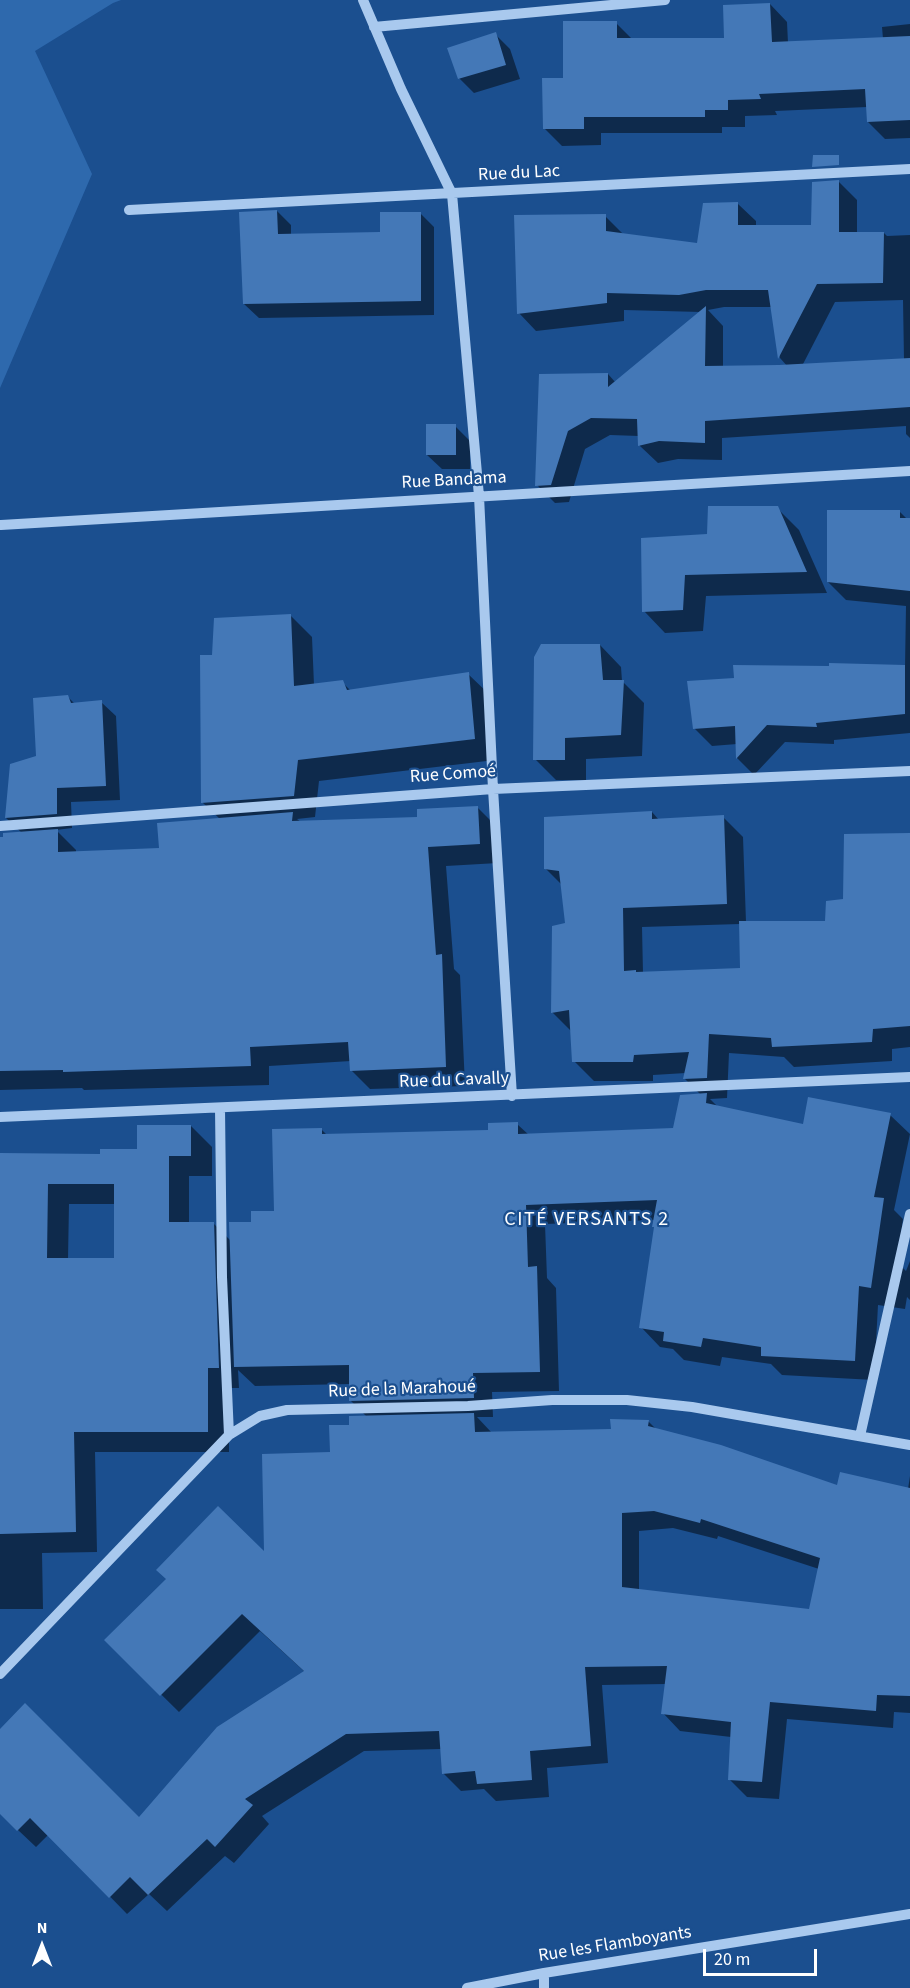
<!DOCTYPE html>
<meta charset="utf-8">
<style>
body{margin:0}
#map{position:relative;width:910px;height:1988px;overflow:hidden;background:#1b4f8f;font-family:"Source Sans 3",sans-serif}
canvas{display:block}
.north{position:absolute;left:12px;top:1916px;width:60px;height:60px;-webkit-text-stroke:4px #1b4f8f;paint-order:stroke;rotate:0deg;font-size:16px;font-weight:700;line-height:24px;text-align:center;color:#fff}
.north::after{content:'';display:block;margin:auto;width:21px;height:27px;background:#fff;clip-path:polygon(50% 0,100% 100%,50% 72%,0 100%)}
.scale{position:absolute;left:703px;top:1949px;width:114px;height:27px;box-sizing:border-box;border:3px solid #fff;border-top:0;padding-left:8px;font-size:18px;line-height:21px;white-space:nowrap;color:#fff;-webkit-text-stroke:4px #1b4f8f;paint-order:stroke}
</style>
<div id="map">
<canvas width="910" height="1988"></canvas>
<div class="north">N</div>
<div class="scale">20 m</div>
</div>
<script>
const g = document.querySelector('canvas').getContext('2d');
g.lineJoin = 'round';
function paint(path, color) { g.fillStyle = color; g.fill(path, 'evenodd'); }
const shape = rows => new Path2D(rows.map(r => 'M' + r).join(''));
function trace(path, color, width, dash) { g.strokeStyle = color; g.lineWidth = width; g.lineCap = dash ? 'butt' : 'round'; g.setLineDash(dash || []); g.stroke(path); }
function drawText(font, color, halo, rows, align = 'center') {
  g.font = font + ' "Source Sans 3",sans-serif'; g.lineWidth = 4.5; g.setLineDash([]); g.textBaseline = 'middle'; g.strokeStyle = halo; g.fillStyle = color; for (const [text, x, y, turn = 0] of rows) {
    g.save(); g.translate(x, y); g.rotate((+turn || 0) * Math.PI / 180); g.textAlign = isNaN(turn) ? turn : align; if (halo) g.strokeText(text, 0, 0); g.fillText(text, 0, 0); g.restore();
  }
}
paint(shape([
 [0,0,121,0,113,3,35,51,92,174,0,388]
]), '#2e69ad');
paint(shape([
 [770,4,787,22,788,43,883,39,882,27,910,24,910,138,885,139,868,122,867,107,775,111,777,115,745,116,745,127,722,127,722,133,601,133,601,145,562,146,545,129,564,79,616,23,633,40,726,40],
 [495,34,510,49,520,79,474,93,459,78],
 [839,182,857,200,857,233,884,233,887,236,910,235,910,438,906,434,906,426,722,438,722,460,678,459,658,463,640,446,639,436,610,435,585,449,569,502,555,503,537,485,540,375,608,374,616,383,701,312,624,310,624,321,536,331,519,313,605,216,623,234,699,245,738,204,756,221,756,227,812,227],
 [903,300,904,360,802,366,835,302],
 [724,307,772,307,780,358,788,367,723,367,723,326,708,310],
 [277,211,291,225,291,236,381,234,420,213,434,227,434,315,259,318,244,304],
 [455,426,470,441,470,469,442,469,427,455],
 [777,508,799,530,827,593,706,596,703,631,665,633,644,611,709,536],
 [899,511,907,519,910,519,910,733,834,740,834,744,785,742,754,775,737,758,737,744,712,746,694,728,735,679,830,668,831,664,905,667,906,606,846,600,828,582],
 [291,616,312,637,314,685,342,682,351,691,468,674,490,695,495,760,319,781,315,817,297,819,301,822,418,818,477,807,496,826,498,863,446,866,454,969,460,975,465,1086,370,1089,351,1070,351,1061,269,1066,269,1085,84,1090,82,1088,0,1090,0,838,22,833,6,818,68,697,75,704,101,702,116,716,120,800,71,802,72,828,56,830,76,850,76,853,160,850,220,819,203,803,213,656],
 [600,645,621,667,622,681,644,703,642,756,586,759,586,780,556,780,535,759],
 [652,812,659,820,723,817,743,837,746,922,827,922,845,900,910,835,910,1047,892,1049,892,1061,794,1067,784,1057,729,1053,727,1098,710,1099,718,1107,804,1126,890,1115,910,1134,894,1210,903,1219,897,1262,906,1271,910,1261,910,1300,907,1297,905,1309,878,1305,874,1380,782,1375,771,1364,722,1357,720,1366,684,1360,673,1349,660,1347,641,1327,656,1229,655,1220,545,1224,547,1278,556,1288,559,1391,492,1392,493,1417,477,1417,492,1433,613,1430,648,1421,657,1430,838,1486,908,1489,910,1476,910,1713,894,1712,893,1728,787,1719,779,1799,747,1797,729,1779,731,1737,680,1731,663,1713,666,1684,602,1685,608,1763,547,1768,549,1797,496,1801,484,1789,461,1791,443,1773,441,1749,364,1751,262,1816,269,1824,234,1863,225,1856,167,1911,149,1894,127,1914,49,1834,36,1847,0,1813,0,1731,139,1819,305,1672,260,1631,179,1712,106,1640,265,1554,351,1426,367,1417,351,1401,351,1384,255,1386,238,1370,239,1388,229,1388,229,1452,95,1452,97,1552,42,1553,43,1609,0,1609,0,1155,101,1156,138,1150,191,1126,212,1147,212,1176,189,1176,189,1223,213,1223,231,1241,252,1223,275,1213,321,1129,327,1135,490,1131,517,1124,529,1135,674,1130,701,1095,685,1079,686,1073,653,1075,653,1081,594,1081,574,1061,572,1032,552,1012,567,925,562,885,545,868],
 [740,924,742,970,643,973,642,927],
 [69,1204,115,1204,115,1259,68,1259],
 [673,1528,717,1539,718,1536,819,1569,810,1611,639,1590,639,1531]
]), '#0007');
paint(shape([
 [770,3,772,42,910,36,910,120,867,122,865,89,759,94,761,99,728,100,728,110,705,110,705,117,584,117,584,129,543,129,542,78,563,78,563,21,617,21,617,38,724,38,723,5],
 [496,32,506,65,458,79,447,48],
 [813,155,839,155,839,165,812,167],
 [839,180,839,232,884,232,883,283,817,284,778,359,768,290,706,290,679,295,607,293,607,303,517,314,514,215,606,214,606,231,697,243,703,203,738,202,738,225,811,225,812,182],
 [277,210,278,234,380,232,380,212,421,212,421,301,243,304,239,212],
 [706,306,705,366,779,365,910,358,910,407,705,421,705,443,659,441,638,446,637,419,591,418,568,431,551,485,535,486,539,374,608,373,608,387],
 [426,424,456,424,456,455,426,455],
 [708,506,778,506,807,572,685,575,683,610,642,612,641,538,707,534],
 [827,510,900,510,900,518,910,518,910,591,827,582],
 [291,614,294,686,343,680,347,690,469,672,475,739,298,760,294,796,201,803,200,655,212,655,214,618],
 [541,644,600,644,603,680,624,680,621,735,565,738,565,760,533,760,534,657],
 [829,663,905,665,905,714,816,723,817,727,767,725,736,759,735,726,693,729,687,681,734,678,733,665,829,666],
 [68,695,71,703,102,700,106,786,57,788,57,814,5,818,10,764,36,756,33,698],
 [478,806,480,844,428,847,436,955,442,954,446,1067,350,1071,348,1042,250,1047,251,1066,63,1072,63,1070,0,1071,0,837,3,837,3,833,58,829,58,852,159,848,157,823,293,812,292,821,417,817,417,809],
 [652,811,652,819,724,815,727,904,623,908,624,971,636,970,636,972,740,968,739,921,825,921,826,901,843,899,844,834,910,833,910,1026,873,1029,872,1042,772,1047,771,1038,709,1034,707,1078,683,1079,689,1052,634,1055,633,1062,572,1062,569,1010,551,1013,552,926,565,923,559,871,544,869,544,817],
 [707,1093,706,1103,803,1124,808,1097,891,1113,874,1197,884,1198,871,1288,859,1286,855,1361,761,1356,761,1347,703,1338,701,1347,663,1341,664,1332,639,1328,654,1227,652,1227,657,1200,526,1205,528,1267,537,1266,540,1372,473,1373,474,1398,349,1401,349,1365,234,1367,229,1222,251,1222,251,1211,274,1211,272,1129,322,1128,322,1134,488,1130,488,1123,518,1122,518,1134,673,1128,680,1095],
 [137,1125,191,1125,191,1156,169,1156,169,1222,214,1222,219,1368,208,1368,208,1432,74,1432,76,1532,0,1534,0,1153,100,1154,100,1149,137,1149],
 [48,1184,114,1184,114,1258,47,1258],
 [474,1413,475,1432,611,1429,610,1419,649,1420,648,1426,721,1445,837,1485,840,1472,910,1488,910,1696,877,1695,876,1711,770,1702,762,1782,728,1780,731,1722,661,1714,667,1666,585,1667,591,1746,530,1751,532,1780,477,1784,475,1771,442,1774,439,1731,346,1734,245,1799,253,1805,215,1847,207,1839,148,1895,130,1877,109,1898,30,1818,17,1831,0,1814,0,1729,25,1703,139,1817,217,1727,304,1671,242,1614,160,1696,104,1640,166,1579,156,1570,218,1506,264,1551,262,1454,330,1452,329,1425,349,1425,349,1416],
 [654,1511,700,1523,701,1519,820,1558,809,1609,622,1587,622,1513]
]), '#4478b7');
trace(shape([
 [363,0,401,89,452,194,479,496,493,789,512,1096],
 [374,27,665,0],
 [129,210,910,169],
 [1,525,910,471],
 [0,826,493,789,910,771],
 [220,1108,222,1277,229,1435],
 [0,1117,910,1077],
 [860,1436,910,1214],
 [0,1674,229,1435,260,1416,287,1410,468,1406,552,1400,627,1400,692,1407,910,1445],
 [467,1988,544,1973,910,1914],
 [544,1988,544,1973]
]), '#a9c9ee', 10);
drawText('18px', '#fff', '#1b4f8f', [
 ["Rue du Lac",519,174,-3],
 ["Rue Bandama",454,481,-3],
 ["Rue Comoé",453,775,-4],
 ["Rue du Cavally",454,1081,-2],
 ["Rue de la Marahoué",402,1390,-2],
 ["Rue les Flamboyants",615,1945,-9]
]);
g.letterSpacing = '1.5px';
drawText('20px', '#fff', '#1b4f8f', [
 ["CITÉ VERSANTS 2",587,1221]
]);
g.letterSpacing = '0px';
</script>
